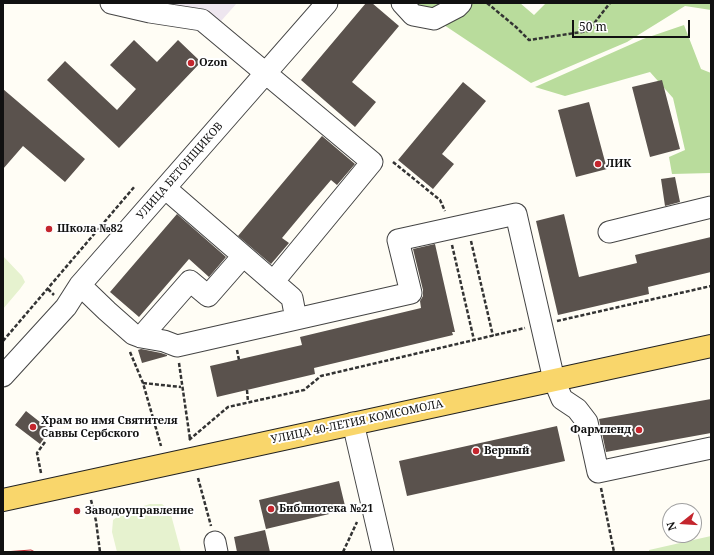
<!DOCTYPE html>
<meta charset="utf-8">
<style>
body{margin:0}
#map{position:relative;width:714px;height:555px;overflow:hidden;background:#fffdf5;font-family:"Noto Serif",serif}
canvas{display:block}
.frame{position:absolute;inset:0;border:4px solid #111;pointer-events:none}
.north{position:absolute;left:662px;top:503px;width:40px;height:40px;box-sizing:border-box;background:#fff;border:1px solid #a0a0a0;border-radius:50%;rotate:253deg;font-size:11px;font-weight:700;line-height:16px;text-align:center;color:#111}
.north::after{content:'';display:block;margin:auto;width:14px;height:18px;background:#c4262e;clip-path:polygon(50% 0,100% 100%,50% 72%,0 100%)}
.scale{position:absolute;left:572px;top:20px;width:118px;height:18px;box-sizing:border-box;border:2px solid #111;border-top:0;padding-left:5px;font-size:12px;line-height:14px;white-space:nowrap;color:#111;-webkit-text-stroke:3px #fff;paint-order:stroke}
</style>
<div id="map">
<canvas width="714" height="555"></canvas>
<div class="frame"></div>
<div class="north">N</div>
<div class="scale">50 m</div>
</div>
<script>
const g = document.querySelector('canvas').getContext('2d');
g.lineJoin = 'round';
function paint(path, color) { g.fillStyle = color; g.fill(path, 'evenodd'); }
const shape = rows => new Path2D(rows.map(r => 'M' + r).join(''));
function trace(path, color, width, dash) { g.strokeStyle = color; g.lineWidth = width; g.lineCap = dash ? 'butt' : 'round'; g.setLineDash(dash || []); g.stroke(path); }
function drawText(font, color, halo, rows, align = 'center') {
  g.font = font + ' "Noto Serif",serif'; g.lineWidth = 4; g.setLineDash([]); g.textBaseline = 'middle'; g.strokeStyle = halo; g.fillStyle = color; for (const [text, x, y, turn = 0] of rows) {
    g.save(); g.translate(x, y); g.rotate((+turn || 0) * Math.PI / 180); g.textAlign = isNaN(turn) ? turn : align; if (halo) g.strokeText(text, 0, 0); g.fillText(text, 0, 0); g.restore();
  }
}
paint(shape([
 [157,3,237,3,207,37]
]), '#eee6ef');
paint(shape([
 [711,536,711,552,649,552,649,550]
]), '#d5ebbd');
paint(shape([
 [413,3,520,3,534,15,546,3,711,3,711,10,685,6,627,42,531,83,417,7],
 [684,25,701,69,711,73,711,173,672,174,669,157,685,150,673,98,650,72,565,96,535,87,643,39]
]), '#b9dc9c');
paint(shape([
 [3,256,22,276,25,282,20,289,3,309],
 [150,504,162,504,170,511,181,552,117,552,112,532,113,520,124,512]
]), '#e6f2cf');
paint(shape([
 [366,3,372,3,399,26,352,82,376,102,355,127,301,80],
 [134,40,157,62,178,40,201,62,119,148,47,80,65,61,117,110,136,89,110,65],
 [662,80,680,149,650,157,632,87],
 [463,82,486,101,442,154,454,164,433,189,398,160],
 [3,89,85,159,65,182,23,146,3,169],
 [589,102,607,169,576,177,558,110],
 [322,136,355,164,337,185,331,180,307,208,282,238,289,243,271,264,238,236],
 [675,177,680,202,665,206,661,179],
 [177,214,226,257,209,277,189,259,139,317,110,292],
 [564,214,579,277,637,263,635,255,711,237,711,272,648,287,649,294,558,315,536,221],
 [435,244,455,332,452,332,453,335,314,368,315,374,217,397,210,366,302,345,300,337,421,308,420,301,423,296,423,290,413,249],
 [141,349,161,353,167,355,167,356,142,363,138,350],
 [711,399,711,433,606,452,599,419],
 [26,411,50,430,40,444,15,425],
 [557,426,565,461,407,496,399,461],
 [339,481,346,510,266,529,259,500],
 [265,530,270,552,237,552,234,537]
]), '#5a524d');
const minor = shape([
 [111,3,150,12,202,20,372,162,273,282],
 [402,3,413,15,434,19,457,7,461,3],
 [165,188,292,298,296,319],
 [609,232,711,207],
 [80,285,107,311,133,334,141,337,164,341,177,346,411,293,398,240,516,214,554,380,562,399,577,409,587,422,598,472,711,448],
 [141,337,190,281,208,296,243,256],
 [3,376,66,307,80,285,327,3],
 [353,423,383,552],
 [215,542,217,552]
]);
const major = shape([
 [3,500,711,346]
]);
trace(minor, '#444', 23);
trace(major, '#222', 24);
trace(shape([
 [487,3,516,27,529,40,588,31,610,3],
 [393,162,440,200,445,211],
 [471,241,493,336],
 [452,245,474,340],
 [48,289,54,295],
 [557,321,711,286],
 [3,341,135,186],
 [237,350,239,360],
 [130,352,143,383,161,446],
 [179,363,190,439],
 [143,383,181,387],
 [247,390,248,402],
 [189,440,228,407,304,390,321,376,525,328],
 [41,473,37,453,45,442],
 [198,478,211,526],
 [601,488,614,552],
 [91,500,96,521,100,552],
 [343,552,357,522]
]), '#333', 2.5, [4, 2]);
trace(minor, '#fff', 21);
trace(major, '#f9d66b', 22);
trace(shape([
 [4,552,31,550,35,552]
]), '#c4262e', 1);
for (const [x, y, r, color] of [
 [191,63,4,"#c4262e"],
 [598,164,4,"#c4262e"],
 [49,229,4,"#c4262e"],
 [33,427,4,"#c4262e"],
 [639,430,4,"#c4262e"],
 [476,451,4,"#c4262e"],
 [271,509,4,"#c4262e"],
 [77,511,4,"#c4262e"]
]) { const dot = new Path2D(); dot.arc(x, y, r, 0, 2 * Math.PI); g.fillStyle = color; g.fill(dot); trace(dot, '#fff', 1.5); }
drawText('bold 11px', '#111', '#fff', [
 ["Ozon",199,63],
 ["ЛИК",606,164],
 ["Школа №82",57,229],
 ["Храм во имя Святителя",41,421],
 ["Саввы Сербского",41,434],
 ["Фармленд",631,430,"right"],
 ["Верный",484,451],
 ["Библиотека №21",279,509],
 ["Заводоуправление",85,511]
], 'left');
drawText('11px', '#111', '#fff', [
 ["УЛИЦА БЕТОНЩИКОВ",180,171,-49],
 ["УЛИЦА 40-ЛЕТИЯ КОМСОМОЛА",357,422,-12]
]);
</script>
